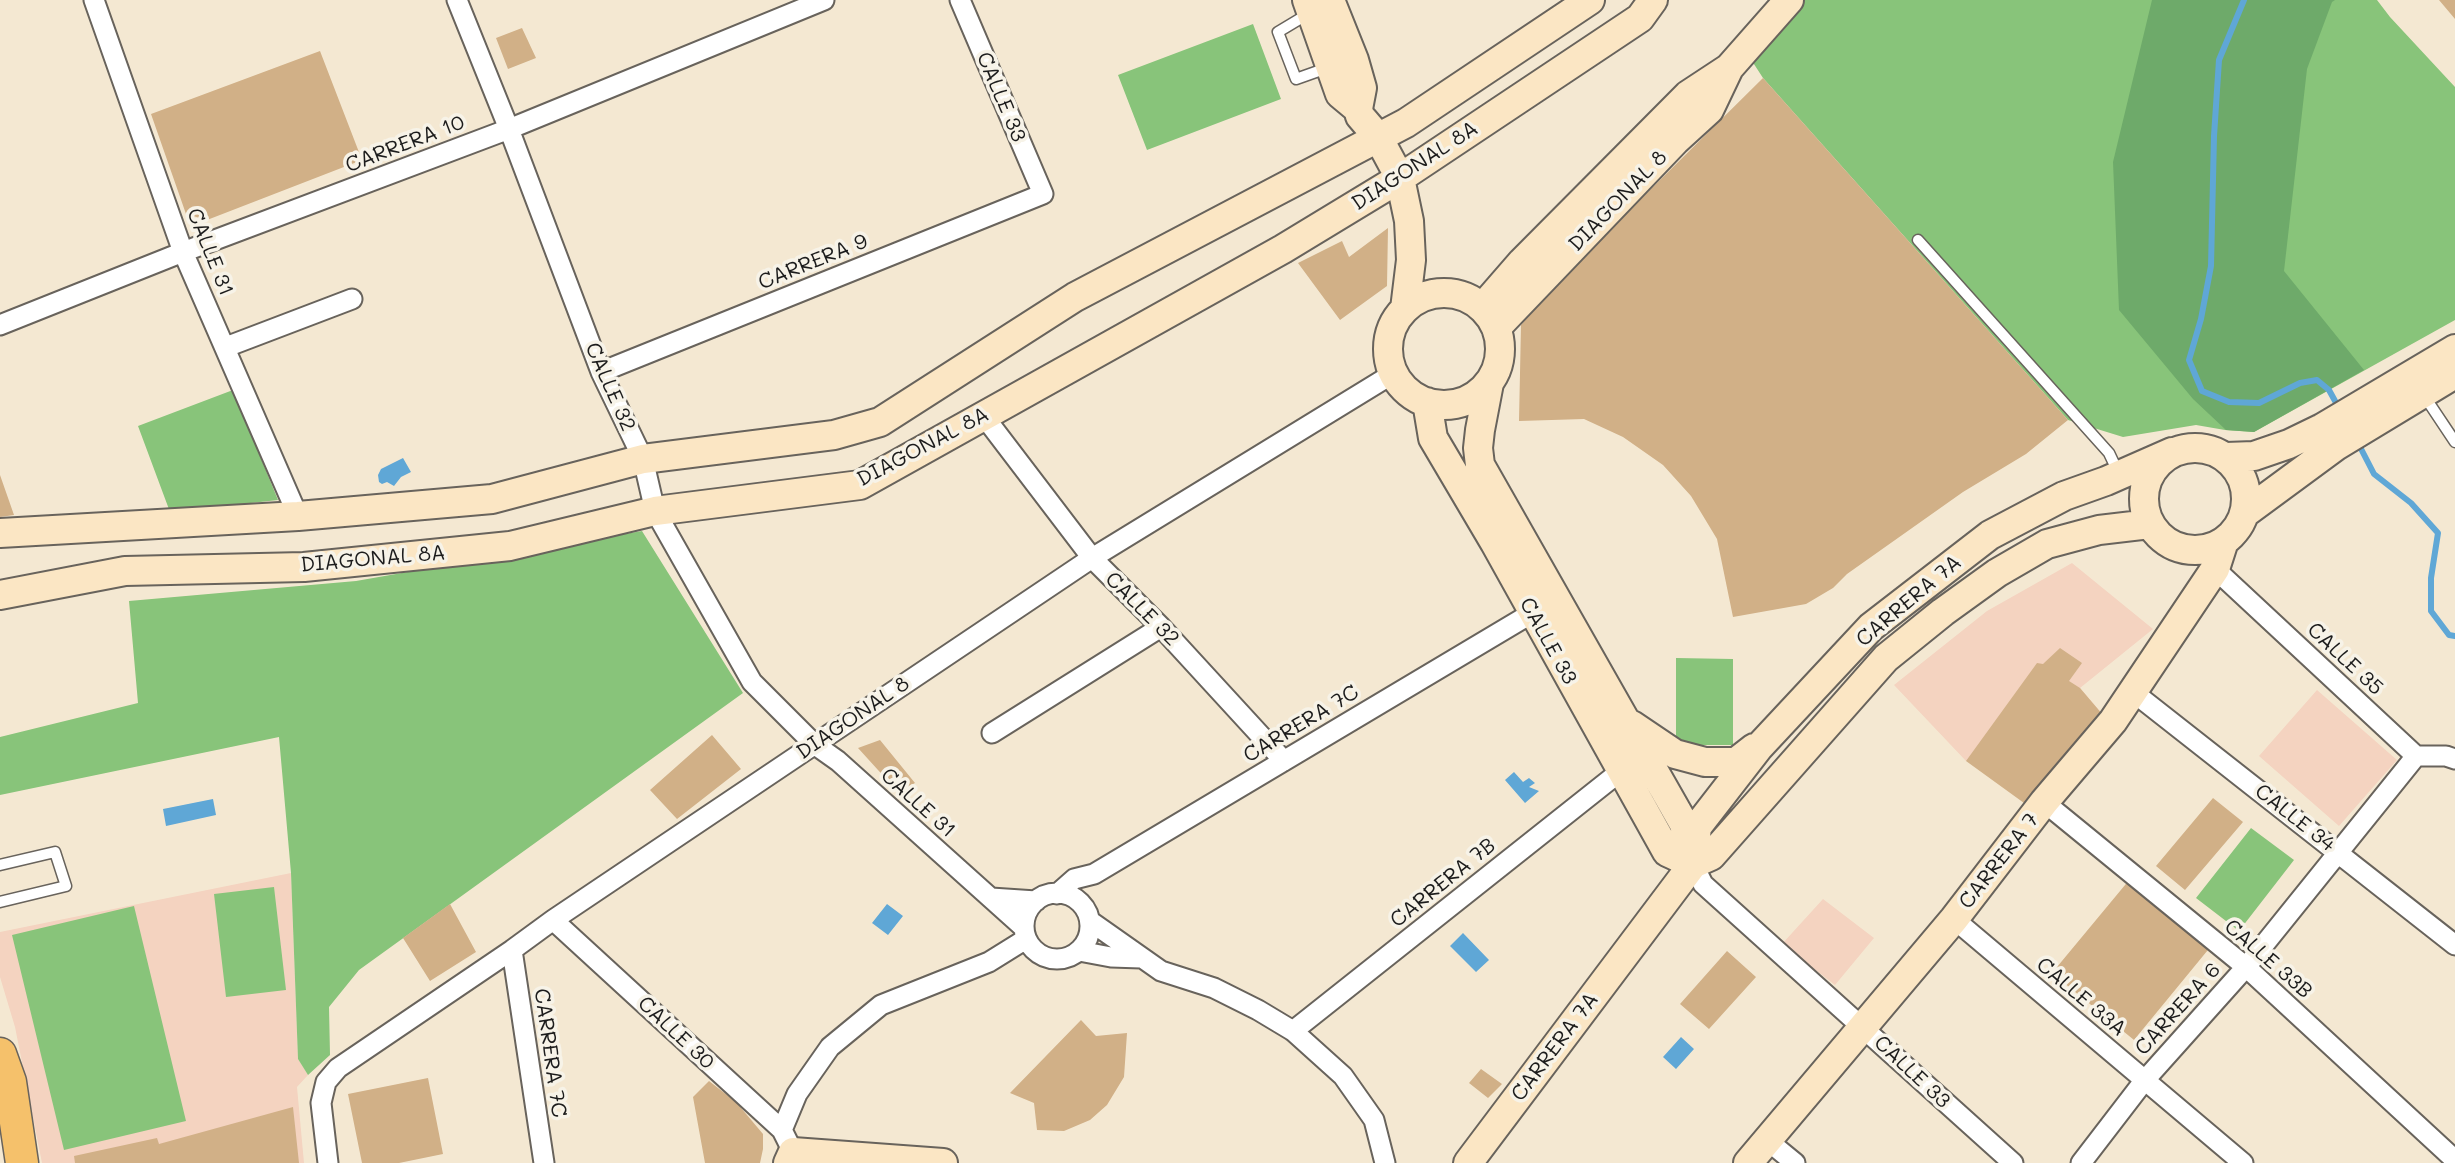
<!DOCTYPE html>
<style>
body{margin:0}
canvas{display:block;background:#f4e8d2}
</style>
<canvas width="2455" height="1163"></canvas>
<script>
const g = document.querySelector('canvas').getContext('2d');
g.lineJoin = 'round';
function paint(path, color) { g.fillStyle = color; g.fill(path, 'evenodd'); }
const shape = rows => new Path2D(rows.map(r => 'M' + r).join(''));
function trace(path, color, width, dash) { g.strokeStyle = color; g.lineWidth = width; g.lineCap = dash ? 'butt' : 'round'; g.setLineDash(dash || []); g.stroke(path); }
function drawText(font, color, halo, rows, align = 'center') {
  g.font = font + ' Mali,sans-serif'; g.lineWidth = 7; g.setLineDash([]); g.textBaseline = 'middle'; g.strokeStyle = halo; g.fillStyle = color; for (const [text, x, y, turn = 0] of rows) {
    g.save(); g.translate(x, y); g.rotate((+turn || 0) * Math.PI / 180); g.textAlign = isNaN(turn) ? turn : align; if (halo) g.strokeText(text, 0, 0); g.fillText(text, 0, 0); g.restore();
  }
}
paint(shape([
 [2072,563,2153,629,2080,688,2103,715,1966,761,1894,685,1987,611],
 [2317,690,2397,760,2339,826,2259,756],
 [291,873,298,1059,308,1075,297,1087,304,1163,42,1163,15,1027,0,977,0,932],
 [1823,899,1874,938,1835,985,1782,944]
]), '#f4d3c0');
paint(shape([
 [1782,0,2377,0,2390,17,2455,87,2455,320,2254,432,2225,430,2196,425,2123,437,2068,420,1763,78,1741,44],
 [1253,24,1281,99,1147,150,1118,75],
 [233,390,278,500,170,512,138,426],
 [642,531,743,693,359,970,329,1007,330,1055,308,1075,298,1059,291,873,279,737,0,795,0,737,138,703,129,601,356,581],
 [1676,658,1733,659,1733,745,1676,745],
 [2251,828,2294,860,2239,931,2196,898],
 [274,887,286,990,226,997,214,894],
 [134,906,186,1121,64,1150,12,935]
]), '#88c47a');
paint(shape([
 [2152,0,2335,0,2332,2,2307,69,2284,271,2364,370,2254,432,2226,430,2193,399,2119,310,2113,162]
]), '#6eaa6a');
paint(shape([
 [403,458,411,472,401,477,394,486,387,482,382,484,379,482,378,475,381,469],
 [1514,772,1523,782,1529,778,1535,783,1529,787,1539,791,1525,803,1505,780],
 [213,799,216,815,166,826,163,809],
 [887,904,903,916,888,935,872,923],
 [1463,933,1489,960,1476,972,1450,946],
 [1681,1037,1694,1049,1676,1069,1663,1057]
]), '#5fa7d6');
trace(shape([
 [2244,0,2219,60,2214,136,2211,266,2201,319,2189,360,2202,391,2229,402,2259,403,2300,383,2317,380,2329,390,2340,410],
 [2357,441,2374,474,2411,503,2438,533,2431,578,2431,611,2449,635,2455,636]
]), '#5fa7d6', 6);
paint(shape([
 [2439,0,2455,0,2455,19],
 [522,28,536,58,508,69,496,38],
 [320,51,362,160,207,220,186,214,151,114],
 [1763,78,2068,420,2026,454,1963,492,1847,574,1833,588,1806,604,1733,617,1717,539,1691,496,1663,465,1623,437,1584,419,1519,421,1521,325,1557,282],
 [1388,228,1387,286,1340,320,1298,263,1342,241,1349,257],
 [0,475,14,515,0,517],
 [2060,648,2082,663,2069,681,2080,688,2103,715,2024,803,1966,761,2037,663,2043,664],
 [712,735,741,769,677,819,650,790],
 [880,740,915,783,898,792,858,748],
 [2213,798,2243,822,2185,890,2156,866],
 [2130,879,2212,945,2134,1040,2052,973],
 [450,904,476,952,430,981,403,938],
 [1727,951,1756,977,1709,1029,1680,1004],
 [1081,1020,1096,1036,1127,1033,1124,1077,1107,1105,1090,1120,1064,1131,1037,1130,1034,1103,1010,1093],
 [1481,1069,1502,1084,1488,1098,1469,1083],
 [428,1078,443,1154,399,1163,362,1163,348,1094],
 [709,1081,736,1102,763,1134,763,1149,760,1163,705,1163,693,1097],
 [293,1107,299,1163,75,1163,74,1156,157,1138,159,1144]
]), '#d1b087');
const lane = shape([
 [1308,14,1278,32,1296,79,1327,68],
 [1918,240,2109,453,2118,472],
 [2425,397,2455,442],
 [0,865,55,852,66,886,0,902]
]);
const street = shape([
 [94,0,183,252,298,516],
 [457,0,509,129,601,372,643,459,655,511,752,682,814,744,838,761,1023,927],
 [0,325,183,252,509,129,824,0],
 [226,347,352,299],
 [601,372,1043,194,960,0],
 [983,415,1092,558,1161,627,1284,761],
 [2215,569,2416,756,2446,756,2455,759],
 [2133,692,2455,945],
 [992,733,1161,627],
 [2044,802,2246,967,2455,1160],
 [1693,864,1703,884,2013,1163],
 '1024 926a33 33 0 1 1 66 0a33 33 0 1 1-66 0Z',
 [1057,894,1074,879,1094,874,1532,613],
 [991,898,1036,901],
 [1954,919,2243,1163],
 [553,920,782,1130,793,1152],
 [1090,921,1161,971,1214,988,1258,1010,1293,1031,1343,1076,1374,1120,1385,1163],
 [512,950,544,1163],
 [1079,951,1111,957,1141,958],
 [1293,1031,1622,770],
 [782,1130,797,1094,830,1047,881,1005,989,962,1026,939],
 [1767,1140,1795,1163],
 [328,1163,321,1103,326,1082,338,1068,512,950,553,920,1092,558,1394,373],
 [2081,1163,2144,1081,2246,967,2416,756]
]);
const secondary = shape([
 [1307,0,1340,94,1358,109,1360,116,1378,137,1400,178,1409,221,1411,260,1405,309],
 [1330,0,1354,60,1362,88,1358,109],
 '1388 349a56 56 0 1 1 112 0a56 56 0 1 1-112 0Z',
 [1482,308,1522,262,1688,95,1729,68,1789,0],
 [1496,328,1675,141,1709,110,1729,68],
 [1489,383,1480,430,1478,448,1480,465,1684,824,1691,854],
 [1427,402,1433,438,1495,543,1667,852,1693,864],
 '2144 499a51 51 0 1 1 102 0a51 51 0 1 1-102 0Z',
 [2226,457,2254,456,2289,444,2322,428,2455,349],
 [2245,513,2336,446,2455,374],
 [0,533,298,516,492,499,643,459,834,435,880,422,1075,297,1406,123,1590,0],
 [0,595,125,571,304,567,510,546,655,511,860,485,1283,249,1400,178,1640,18,1653,0],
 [1632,725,1675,754,1705,762,1736,762,1754,748],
 [1693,864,1711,856,1886,658,1943,612,1997,573,2047,544,2099,530,2150,524],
 [788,1163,793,1152,943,1163],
 [1468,1163,1693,864,1697,827,1759,747,1871,627,1990,535,2064,496,2106,481,2172,452],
 [1748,1163,1954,919,2044,802,2113,721,2215,569,2224,541]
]);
const primary = shape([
 [0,1054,10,1082,22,1163]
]);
trace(lane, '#68635c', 13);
trace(street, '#68635c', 23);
trace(secondary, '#68635c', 32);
trace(primary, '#68635c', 35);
trace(lane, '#fff', 10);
trace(street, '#fff', 19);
trace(secondary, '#fbe6c4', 28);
trace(primary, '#f5c16b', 32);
drawText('21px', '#1c1c1c', '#f7f3e8', [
 ["CALLE 33",1001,97,67],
 ["CARRERA 10",405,144,-21],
 ["DIAGONAL 8A",1415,166,-33],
 ["DIAGONAL 8",1618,201,-46],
 ["CALLE 31",210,252,68],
 ["CARRERA 9",813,262,-22],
 ["CALLE 32",610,387,66],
 ["DIAGONAL 8A",923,447,-28],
 ["DIAGONAL 8A",373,559,-5],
 ["CARRERA 7A",1909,601,-40],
 ["CALLE 32",1142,609,45],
 ["CALLE 33",1548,641,61],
 ["CALLE 35",2345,659,43],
 ["DIAGONAL 8",853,718,-34],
 ["CARRERA 7C",1301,724,-31],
 ["CALLE 31",918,803,42],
 ["CALLE 34",2295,818,38],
 ["CARRERA 7",1999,861,-52],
 ["CARRERA 7B",1443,883,-39],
 ["CALLE 33B",2268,959,41],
 ["CALLE 33A",2081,997,40],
 ["CARRERA 6",2178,1009,-48],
 ["CALLE 30",676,1033,43],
 ["CARRERA 7A",1555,1047,-53],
 ["CARRERA 7C",550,1053,82],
 ["CALLE 33",1912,1072,43]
]);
</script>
